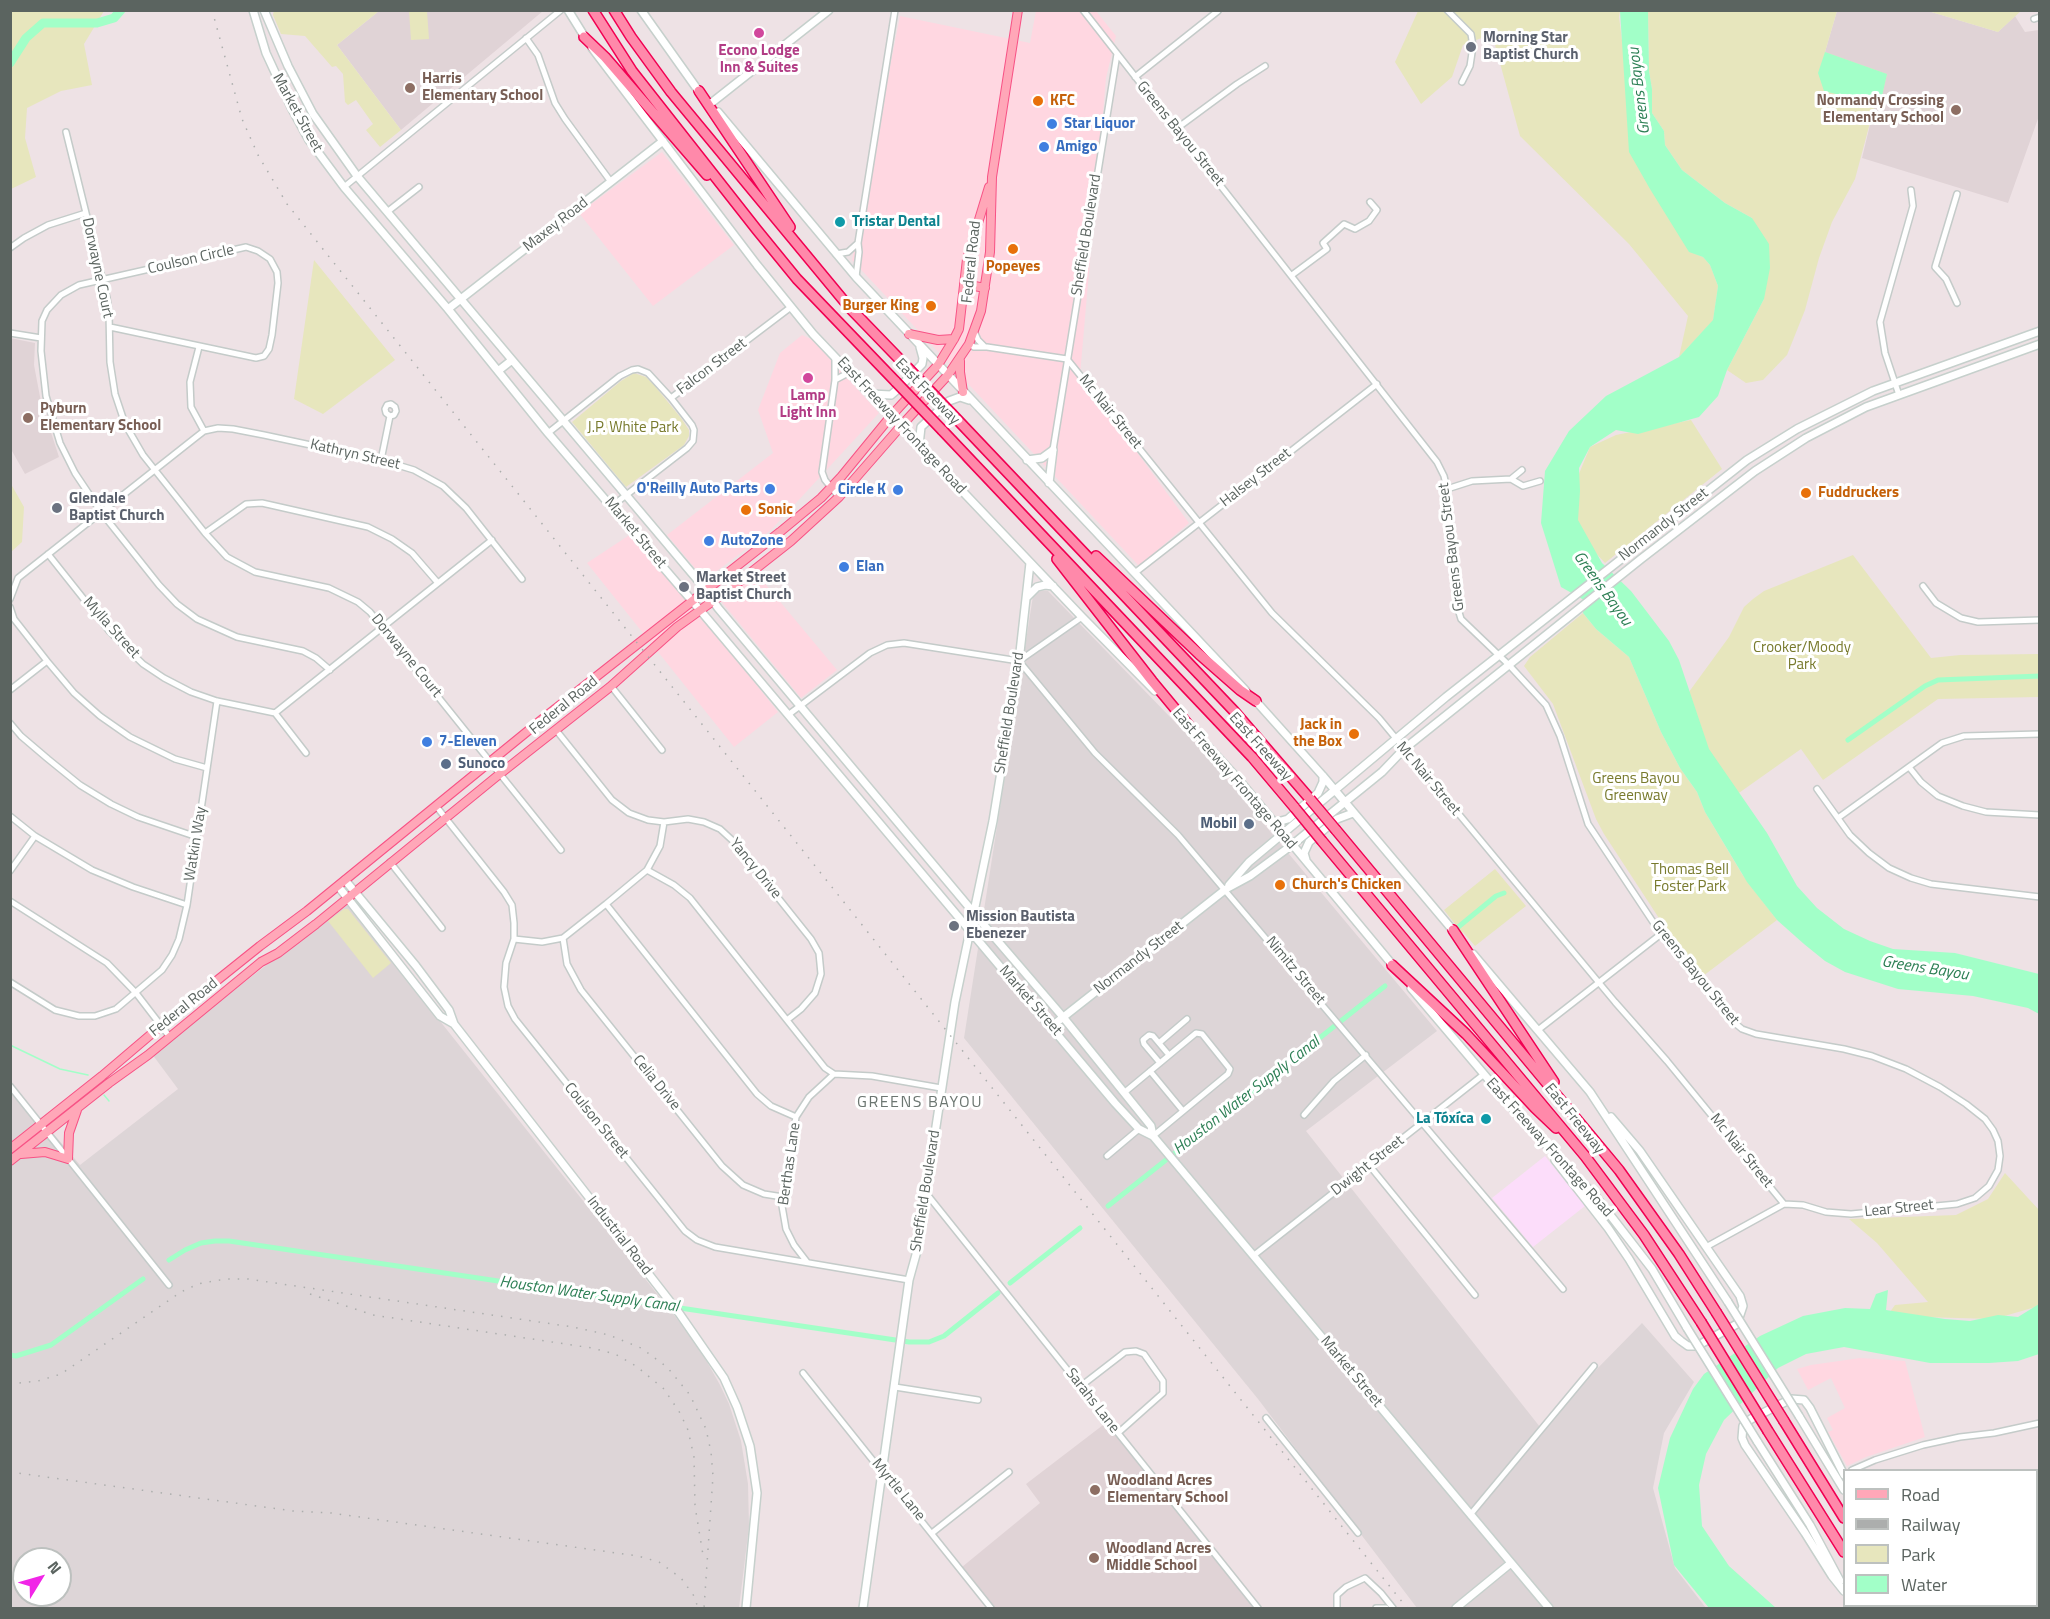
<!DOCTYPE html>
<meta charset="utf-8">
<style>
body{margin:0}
#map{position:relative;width:2050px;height:1619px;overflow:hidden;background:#eee2e5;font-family:"Titillium Web",sans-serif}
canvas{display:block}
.frame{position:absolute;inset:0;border:12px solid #5b6460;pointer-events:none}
.legend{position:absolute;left:1843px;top:1469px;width:195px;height:138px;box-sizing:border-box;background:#fff;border:2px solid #bdc1bf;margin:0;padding:8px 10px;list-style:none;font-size:18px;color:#5b6460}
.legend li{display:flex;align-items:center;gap:12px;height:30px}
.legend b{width:30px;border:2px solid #bdc1bf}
.north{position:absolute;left:12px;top:1547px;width:60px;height:60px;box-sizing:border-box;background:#fff;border:2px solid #bdc1bf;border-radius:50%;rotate:53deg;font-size:16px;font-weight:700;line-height:24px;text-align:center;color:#5b6460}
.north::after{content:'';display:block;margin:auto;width:21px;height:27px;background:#f125e7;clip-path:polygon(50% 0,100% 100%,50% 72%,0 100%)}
</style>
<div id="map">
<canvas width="2050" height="1619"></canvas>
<div class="frame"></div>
<ul class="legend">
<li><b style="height:8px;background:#ffa7b8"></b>Road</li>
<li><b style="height:8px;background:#acaead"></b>Railway</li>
<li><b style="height:16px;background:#e7e6bd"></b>Park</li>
<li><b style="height:16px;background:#a2ffc8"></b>Water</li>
</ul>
<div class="north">N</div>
</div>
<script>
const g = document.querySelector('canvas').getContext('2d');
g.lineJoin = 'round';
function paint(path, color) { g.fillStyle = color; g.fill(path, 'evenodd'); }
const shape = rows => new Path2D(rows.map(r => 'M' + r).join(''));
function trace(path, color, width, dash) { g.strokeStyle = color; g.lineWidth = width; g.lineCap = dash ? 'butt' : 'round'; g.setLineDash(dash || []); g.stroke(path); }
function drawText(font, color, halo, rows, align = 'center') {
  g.font = font + ' "Titillium Web",sans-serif'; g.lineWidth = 6; g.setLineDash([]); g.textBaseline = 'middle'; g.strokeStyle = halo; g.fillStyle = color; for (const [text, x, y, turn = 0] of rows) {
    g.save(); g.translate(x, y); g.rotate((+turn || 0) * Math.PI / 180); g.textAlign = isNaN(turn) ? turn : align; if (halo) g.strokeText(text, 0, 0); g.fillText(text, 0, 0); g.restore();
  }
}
paint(shape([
 [1036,11,1096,11,1116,36,1106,78,1080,375,1189,523,1139,566,852,260,900,16,1030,43],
 [662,152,734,245,653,306,579,213],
 [802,335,813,340,879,413,771,530,705,580,667,535,773,453,758,410,780,353],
 [631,534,703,617,778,712,734,747,587,563],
 [757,574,837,670,801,698,721,601],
 [1860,1358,1905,1361,1925,1437,1866,1457,1847,1466,1828,1432,1833,1430,1827,1418,1845,1408,1831,1378,1808,1390,1797,1369,1811,1365]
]), '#ffd7e1');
paint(shape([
 [1041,590,1048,591,1202,750,1437,1031,1306,1131,1540,1427,1642,1323,1694,1382,1664,1433,1653,1488,1675,1568,1706,1608,1417,1608,1258,1399,964,1038,1033,596],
 [346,903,697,1344,720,1385,729,1404,741,1441,748,1484,749,1526,739,1608,11,1608,10,1090,46,1136,52,1132,80,1165,178,1089,152,1054],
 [24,1559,60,1559,60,1595,24,1595]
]), '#ddd5d7');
paint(shape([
 [379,11,543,11,401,130,337,45],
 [1837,11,1928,11,1998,32,2015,16,2025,32,2039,30,2039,116,2008,203,1862,158,1875,104,1879,105,1825,52],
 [10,338,35,343,34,365,41,402,59,457,25,474,12,451,11,451],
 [1107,1422,1254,1607,1253,1608,995,1608,962,1567,1040,1503,1026,1484]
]), '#e0d3d6');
paint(shape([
 [1545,1156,1585,1206,1533,1247,1492,1198]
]), '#fcddfa');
paint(shape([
 [11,10,104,11,84,44,92,85,61,91,27,108,25,138,36,177,11,189],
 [274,10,379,11,337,45,401,130,380,147,366,130,373,124,356,100,348,105,345,102,343,74,336,66,332,67,305,36,281,34,273,15],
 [409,11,427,11,429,39,411,40],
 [1418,11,1620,11,1619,17,1625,63,1689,251,1703,257,1710,265,1718,286,1713,321,1679,357,1688,316,1629,244,1520,136,1492,34,1463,45,1452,77,1421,104,1395,62],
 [1648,11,1837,11,1825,52,1887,74,1880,105,1875,104,1855,179,1832,222,1819,258,1805,310,1787,355,1763,380,1746,383,1727,370,1764,299,1752,218,1725,203,1682,170,1665,145,1664,131,1652,113,1652,89,1649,71],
 [1928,11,2021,11,1998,32],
 [314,260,395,360,323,414,294,399],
 [634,373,646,377,654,385,681,418,689,430,689,436,684,445,626,487,572,422,621,381],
 [1691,420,1722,469,1605,563,1583,539,1569,498,1590,447,1616,435],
 [11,484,24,507,22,542,11,552],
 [1853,555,1931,658,1960,655,2039,654,2039,697,1938,699,1823,780,1801,749,1736,795,1711,759,1686,696,1729,637,1744,607,1753,599,1764,591],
 [1583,613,1596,629,1629,657,1661,732,1680,768,1697,792,1705,812,1742,874,1777,920,1703,976,1668,932,1604,834,1596,819,1553,704,1524,666,1530,657],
 [1495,869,1526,906,1475,946,1463,932,1462,933,1444,910],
 [344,909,348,909,391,963,373,978,328,921],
 [2005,1173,2039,1210,2039,1306,1994,1319,1887,1316,1895,1305,1928,1302,1877,1243,1849,1219,1956,1215,1988,1199]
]), '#e7e6bd');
paint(shape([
 [1620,11,1648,11,1649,71,1652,89,1652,113,1664,131,1665,145,1682,170,1725,203,1752,218,1769,244,1770,268,1764,299,1727,370,1718,396,1699,417,1638,434,1616,430,1590,447,1579,468,1580,491,1578,520,1602,563,1631,591,1669,641,1679,660,1709,749,1767,833,1797,886,1817,908,1844,929,1870,941,1893,949,1955,953,2039,974,2039,1014,2028,1008,1973,996,1898,989,1845,972,1825,961,1804,944,1777,920,1747,882,1705,812,1697,792,1680,768,1661,732,1629,657,1596,629,1583,613,1584,600,1561,587,1541,523,1545,471,1569,431,1606,396,1679,357,1713,320,1718,286,1710,265,1703,257,1689,252,1650,189,1629,152],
 [1825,52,1887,74,1880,105,1824,91,1818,73],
 [1888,1290,1886,1310,1945,1319,1970,1321,1998,1315,2018,1317,2039,1304,2039,1354,2018,1361,1989,1363,1930,1363,1844,1347,1806,1354,1778,1368,1724,1420,1706,1454,1699,1485,1702,1526,1729,1566,1776,1608,1709,1608,1674,1565,1658,1488,1670,1438,1693,1389,1704,1374,1760,1336,1803,1316,1845,1308,1870,1309,1876,1294]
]), '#a2ffc8');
trace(shape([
 [10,1045,60,1069,88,1075],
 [104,1095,109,1101]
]), '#a2ffc8', 1.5);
trace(shape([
 [1848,740,1925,686,1938,680,2040,676],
 [1457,928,1496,896,1504,893],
 [1108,1206,1385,986],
 [169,1260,185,1250,201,1243,215,1241,229,1241,909,1342,929,1342,944,1336,998,1293],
 [1010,1283,1080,1228],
 [10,1355,16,1356,51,1345,143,1279]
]), '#a2ffc8', 5);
trace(shape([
 [10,63,26,38,43,23,97,23,114,18,121,10]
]), '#a2ffc8', 9);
const street = shape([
 [1083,10,1437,462,1444,476,1447,489,1458,609,1461,619,1509,665,1546,705,1560,736,1588,824,1661,934,1731,1020,1742,1029,1756,1034,1844,1049,1872,1056,1906,1069,1940,1087,1966,1104,1985,1119,1993,1130,1998,1141,2000,1156,1998,1170,1989,1186,1975,1198,1957,1204,1851,1214,1826,1212,1803,1205,1784,1204,1706,1247],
 [1447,10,1471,34,1473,46,1470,66,1462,82],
 [2034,19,2040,17],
 [526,38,538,55,555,103,565,119,611,182],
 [1135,77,1218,11],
 [1176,129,1237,84,1265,66],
 [66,132,107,298,109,313,110,362,115,394,125,424,143,455,205,533,227,557,255,572,329,588,358,602,370,612,561,850],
 [344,187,561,10],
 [1957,194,1935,267,1946,279,1957,303],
 [387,212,419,187],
 [10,248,24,238,48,225,86,213],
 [836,254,848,252,858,243],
 [1292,275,1327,249,1323,243,1344,224,1355,229,1369,221,1377,210,1370,202],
 [856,277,859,252,858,243,895,10],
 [110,327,256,358,264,356,269,349,272,335,278,283,277,272,270,259,258,251,246,247,79,285,61,295,47,310,42,321,41,351,46,396,60,443,75,473,101,512,159,585,177,604,197,619,237,637,303,651,316,658,330,670],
 [974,331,978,340,984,346],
 [10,333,41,338],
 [969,344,974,347,987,347,1067,359,1272,613,1379,718,1615,1002,1667,1061,1784,1204],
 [199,347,190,382,191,407,204,431],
 [835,357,835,380,822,472,825,480,839,497],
 [835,380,850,372],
 [1899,395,1885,353,1880,322,1913,206,1911,190],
 [671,398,791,307],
 [548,433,620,376,632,370,638,369,648,373,671,398,692,425,694,430,693,441,687,448,612,506],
 [1053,450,1117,54],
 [381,460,390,416,394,415,396,411,395,407,391,404,387,405,385,409,386,413,390,416],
 [1511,479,1522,470],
 [1447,489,1472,481,1511,479,1523,486,1540,481],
 [205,533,246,504,262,503,368,527,392,539,412,553,438,583],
 [48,554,110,632,143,664,164,678,191,692,217,701,275,713,306,753],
 [1136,572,1377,384],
 [1923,586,1936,603,1961,618,1978,622,2040,620],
 [10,599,18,578,195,438,204,431,218,428,233,429,264,435,381,460,414,470,443,486,466,508,522,579],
 [10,607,14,619,47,661,74,693,100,716,130,737,175,759,207,768],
 [1019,661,1095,753,1178,835,1563,1289],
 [1019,661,1082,617],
 [611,686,662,750],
 [10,690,47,661],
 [275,713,492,540],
 [788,715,870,653,887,645,904,643,1019,661],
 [10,723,21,736,48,759,80,785,111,804,138,817,197,837],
 [556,730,612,800,629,813,648,820,664,822,688,819,704,822,720,829,732,840,811,939,819,953,821,974,815,993,801,1009,787,1020],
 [1909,767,1921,782,1938,796,1963,806,1986,812,2040,815],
 [1817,789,1850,835,1869,853,1889,868,1911,878,1931,884,2040,897],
 [436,806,504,892,512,905,514,923,514,939,506,963,504,987,508,1006,515,1019,685,1231,697,1240,715,1247,909,1280],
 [10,816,35,836,92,870,133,887,187,905],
 [1838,818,1942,743,1964,736,2040,734],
 [390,862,442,928],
 [647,870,674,885,690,898,825,1068,834,1074],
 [10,871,35,836],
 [10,901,107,963,136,993,169,1036],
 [606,904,757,1094,771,1106,796,1117],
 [563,938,567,964,581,990,722,1166,743,1185,764,1194,783,1197],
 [514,939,542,942,563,938,606,904,647,870,660,846,664,822],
 [10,982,55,1010,79,1016,95,1016,116,1009,162,970,172,955,179,939,187,905,217,701],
 [1538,1030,1661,934],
 [1159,1043,1187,1019],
 [1160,1063,1144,1044,1143,1040,1149,1035,1153,1036,1169,1055],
 [1150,1071,1183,1111],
 [10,1086,169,1285],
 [1125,1092,1196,1033,1202,1034,1230,1069,1228,1074,1153,1136],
 [1304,1115,1334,1081,1366,1055],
 [1107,1156,1139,1129],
 [1369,1165,1475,1295],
 [926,1193,1258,1608],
 [1253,1256,1483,1075],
 [807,1262,794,1245,786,1229,782,1206,796,1117,809,1097,834,1074,872,1076,941,1088],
 [803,1373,991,1608],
 [1081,1386,1125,1352,1136,1351,1144,1354,1163,1381,1163,1393,1118,1433],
 [895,1387,978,1400],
 [1266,1418,1358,1533],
 [1852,1470,1875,1460,1923,1445,1960,1437,1994,1433,2040,1423],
 [1470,1515,1594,1366],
 [932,1533,1009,1472],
 [1337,1608,1337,1595,1346,1587,1365,1578,1381,1593,1393,1608],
 [1376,1608,1386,1608]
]);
const secondary = shape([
 [253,10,266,53,291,107,309,140,344,187,448,309,548,433,700,610,1115,1103,1139,1129,1153,1136,1549,1608],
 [264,10,288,66,313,114,357,176,701,584,718,608,984,925,1063,1017,1151,1126,1153,1136],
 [568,10,586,39],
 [641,10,700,93],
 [592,48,757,265,813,334,1082,617,1155,691],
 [710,104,829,10],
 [718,112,856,277,1246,691],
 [448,309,663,141],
 [498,371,512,360],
 [871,394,891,395,898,389,922,364,923,358,920,347],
 [919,445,921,427,949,401,960,397,969,400],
 [1027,460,1042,458,1053,450],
 [1049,483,1053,450],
 [1027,597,1037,587,1045,585,1053,586],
 [1254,699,1323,776,1456,934],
 [1188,725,1238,779,1395,968],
 [1274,823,1288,819,1318,793,1323,782,1323,776],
 [1306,860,1304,853,1309,842,1337,819,1353,813],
 [345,880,416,966,449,1010,454,1024,679,1313,724,1378,737,1407,750,1446,757,1493,746,1608],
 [1229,885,1249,862,1446,697,1747,460,1797,429,1873,391,2040,331],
 [338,886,440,1016,454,1024],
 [1473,954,1590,1092,1728,1302],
 [1411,988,1527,1125,1597,1198,1652,1269,1687,1328],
 [1052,1026,1226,889,1250,876,1292,845,1382,772,1404,749,1641,559,1755,471,1806,438,1866,407,2040,344],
 [1555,1160,1608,1228,1629,1259,1675,1336,1681,1341,1688,1346,1697,1346,1737,1324,1743,1306,1740,1296,1640,1151,1611,1117],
 [1799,1416,1844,1490],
 [1757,1441,1810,1525,1840,1581],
 [1844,1475,1810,1408,1804,1400,1791,1399,1751,1419,1743,1426,1742,1438,1745,1445,1805,1533,1832,1576,1844,1591],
 [1853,1606,1854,1608],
 [1924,1606,1926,1608],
 [863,1608,909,1280,917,1251,955,1002,993,821,1019,661,1030,563],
 [1456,1608,1511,1563]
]);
const primary = shape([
 [964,284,985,288],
 [909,334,938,340,954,339],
 [960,361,960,372,963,392],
 [10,1149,102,1076,169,1019,260,946,307,911,545,717,780,532,821,498,841,477,891,416,938,365,954,339,959,329,967,259,989,187],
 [21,1154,45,1152,68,1159,69,1133,77,1110],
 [10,1161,109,1083,148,1055,261,962,278,953,316,924,496,777,610,687,677,627,735,585,791,541,839,497,901,426,948,375,969,344,981,311,990,252,992,177,1018,10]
]);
const highway = shape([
 [593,10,632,71,757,230,797,279,896,382],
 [614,10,631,37,671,92,849,307,908,368],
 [584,37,605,57,707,175],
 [699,91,790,227],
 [952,414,1234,711,1310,799],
 [942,430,1252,757,1295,808],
 [1096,556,1199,654,1240,690,1256,701],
 [1057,559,1152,681,1191,728],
 [1336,830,1619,1170,1679,1254,1716,1312],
 [1322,841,1585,1156,1644,1235,1701,1322],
 [1453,930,1554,1082],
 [1392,965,1466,1034,1535,1108,1556,1128],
 [1784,1421,1844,1518],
 [1768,1431,1844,1552],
 [1866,1606,1867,1608],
 [1877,1606,1879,1608],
 [1899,1606,1901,1608],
 [1910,1606,1912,1608]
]);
trace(street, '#c4cbc9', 8);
trace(secondary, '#c6d0cc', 10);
trace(primary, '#f85285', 10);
trace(highway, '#f10052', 12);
trace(street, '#fff', 5);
trace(secondary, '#fff', 7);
trace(primary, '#ffa7b8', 8);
trace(highway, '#ff89aa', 9);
trace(shape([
 [212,10,242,119,258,155,287,204,1407,1608],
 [310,1294,373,1315,592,1348,615,1354,636,1366,664,1389,680,1413,688,1430,694,1457,695,1506,703,1555],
 [10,1384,38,1381,61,1374,181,1292,198,1284,225,1279,248,1279,573,1327,609,1335,641,1348,667,1367,690,1395,706,1429,711,1452,713,1476,704,1608],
 [10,1472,293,1511,331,1513,638,1556,659,1562,681,1578,694,1596,698,1608]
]), '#acaead', 1.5, [1.5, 8]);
const secondaryBridge = shape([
 [1728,1302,1799,1416],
 [1687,1328,1757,1441]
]);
const highwayBridge = shape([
 [908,368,952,414],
 [896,382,942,430],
 [1310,799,1336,830],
 [1295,808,1322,841],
 [1716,1312,1784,1421],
 [1701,1322,1768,1431]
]);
trace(secondaryBridge, '#c6d0cc', 10, []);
trace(highwayBridge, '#f10052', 12, []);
trace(secondaryBridge, '#fff', 7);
trace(highwayBridge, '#ff89aa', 9);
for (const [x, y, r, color] of [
 [759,33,6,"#d1479c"],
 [1471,47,6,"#6b7280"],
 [410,88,6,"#8d6e63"],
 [1038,101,6,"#e8710a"],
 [1956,110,6,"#8d6e63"],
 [1052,124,6,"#3f7fe0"],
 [1044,147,6,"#3f7fe0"],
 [840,222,6,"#0f9aa8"],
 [1013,249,6,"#e8710a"],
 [931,306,6,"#e8710a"],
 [808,378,6,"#d1479c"],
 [28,418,6,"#8d6e63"],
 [770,489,6,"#3f7fe0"],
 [898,490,6,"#3f7fe0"],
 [1806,493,6,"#e8710a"],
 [57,508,6,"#6b7280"],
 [746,510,6,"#e8710a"],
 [709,541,6,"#3f7fe0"],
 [844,567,6,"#3f7fe0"],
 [684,587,6,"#6b7280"],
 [1354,734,6,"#e8710a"],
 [427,742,6,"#3f7fe0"],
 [446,764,6,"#5c6f8a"],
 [1249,824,6,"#5c6f8a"],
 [1280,885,6,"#e8710a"],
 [954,926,6,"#6b7280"],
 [1486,1119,6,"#0f9aa8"],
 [1095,1490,6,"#8d6e63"],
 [1094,1558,6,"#8d6e63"]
]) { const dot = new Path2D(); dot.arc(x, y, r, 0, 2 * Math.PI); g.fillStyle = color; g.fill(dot); trace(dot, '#fff', 2); }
drawText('bold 15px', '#5b616d', '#fff', [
 ["Morning Star",1483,38],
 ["Baptist Church",1483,55],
 ["Glendale",69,499],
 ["Baptist Church",69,516],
 ["Market Street",696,578],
 ["Baptist Church",696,595],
 ["Mission Bautista",966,917],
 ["Ebenezer",966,934]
], 'left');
drawText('bold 15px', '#b23c85', '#fff', [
 ["Econo Lodge",759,51],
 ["Inn & Suites",759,68],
 ["Lamp",808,396],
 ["Light Inn",808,413]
]);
drawText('bold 15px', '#785e54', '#fff', [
 ["Harris",422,79],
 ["Elementary School",422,96],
 ["Normandy Crossing",1944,101,"right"],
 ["Elementary School",1944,118,"right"],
 ["Pyburn",40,409],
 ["Elementary School",40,426],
 ["Woodland Acres",1107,1481],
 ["Elementary School",1107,1498],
 ["Woodland Acres",1106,1549],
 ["Middle School",1106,1566]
], 'left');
drawText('bold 15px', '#c56008', '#fff', [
 ["KFC",1050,101],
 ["Popeyes",1013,267,"center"],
 ["Burger King",919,306,"right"],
 ["Fuddruckers",1818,493],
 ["Sonic",758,510],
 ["Jack in",1342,725,"right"],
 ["the Box",1342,742,"right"],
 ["Church's Chicken",1292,885]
], 'left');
drawText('15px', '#5b6460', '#fff', [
 ["Market Street",297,113,61],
 ["Greens Bayou Street",1180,134,51],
 ["Maxey Road",556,225,-38],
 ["Sheffield Boulevard",1087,235,-81],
 ["Coulson Circle",191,260,-13],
 ["Federal Road",972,262,-84],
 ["Dorwayne Court",97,268,78],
 ["Falcon Street",712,367,-37],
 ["East Freeway",927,392,46],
 ["Mc Nair Street",1110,412,51],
 ["East Freeway Frontage Road",901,426,47],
 ["Kathryn Street",355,455,13],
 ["Halsey Street",1256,478,-38],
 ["Normandy Street",1664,525,-38],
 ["Market Street",635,533,50],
 ["Greens Bayou Street",1452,547,-97],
 ["Mylla Street",111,628,48],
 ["Dorwayne Court",406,656,51],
 ["Federal Road",564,706,-39],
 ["Sheffield Boulevard",1010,713,-81],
 ["East Freeway",1260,747,48],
 ["East Freeway Frontage Road",1234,779,49],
 ["Mc Nair Street",1428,779,50],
 ["Watkin Way",196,844,-81],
 ["Yancy Drive",755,869,51],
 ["Normandy Street",1139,958,-38],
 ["Nimitz Street",1295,971,50],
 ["Greens Bayou Street",1695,973,51],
 ["Market Street",1030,1001,49],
 ["Federal Road",184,1008,-39],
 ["Celia Drive",656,1083,51],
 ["East Freeway",1574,1119,51],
 ["Coulson Street",596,1121,51],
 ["East Freeway Frontage Road",1549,1148,48],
 ["Mc Nair Street",1741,1151,51],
 ["Berthas Lane",790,1164,-82],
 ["Dwight Street",1368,1166,-38],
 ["Sheffield Boulevard",926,1191,-81],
 ["Lear Street",1899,1209,-6],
 ["Industrial Road",619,1236,52],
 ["Market Street",1351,1372,50],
 ["Sarahs Lane",1092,1401,52],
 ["Myrtle Lane",898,1490,51]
]);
drawText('bold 15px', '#366cbe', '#fff', [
 ["Star Liquor",1064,124],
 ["Amigo",1056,147],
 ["O'Reilly Auto Parts",758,489,"right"],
 ["Circle K",886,490,"right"],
 ["AutoZone",721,541],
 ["Elan",856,567],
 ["7-Eleven",439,742]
], 'left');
drawText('bold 15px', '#0d838f', '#fff', [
 ["Tristar Dental",852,222],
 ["La Tóxíca",1474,1119,"right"]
], 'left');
drawText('15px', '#787a2d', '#fff', [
 ["J.P. White Park",633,428],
 ["Crooker/Moody",1802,648],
 ["Park",1802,665],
 ["Greens Bayou",1636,779],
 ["Greenway",1636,796],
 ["Thomas Bell",1690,870],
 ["Foster Park",1690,887]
]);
drawText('bold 15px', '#4e5e75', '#fff', [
 ["Sunoco",458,764],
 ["Mobil",1237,824,"right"]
], 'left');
drawText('italic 16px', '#2c7f54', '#fff', [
 ["Greens Bayou",1640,91,-97],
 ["Greens Bayou",1602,589,54],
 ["Greens Bayou",1925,969,9],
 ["Houston Water Supply Canal",1247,1096,-38],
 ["Houston Water Supply Canal",589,1295,8]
]);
g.letterSpacing = '1.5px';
drawText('16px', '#6c7671', '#fff', [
 ["GREENS BAYOU",920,1103]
]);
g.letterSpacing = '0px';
</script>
